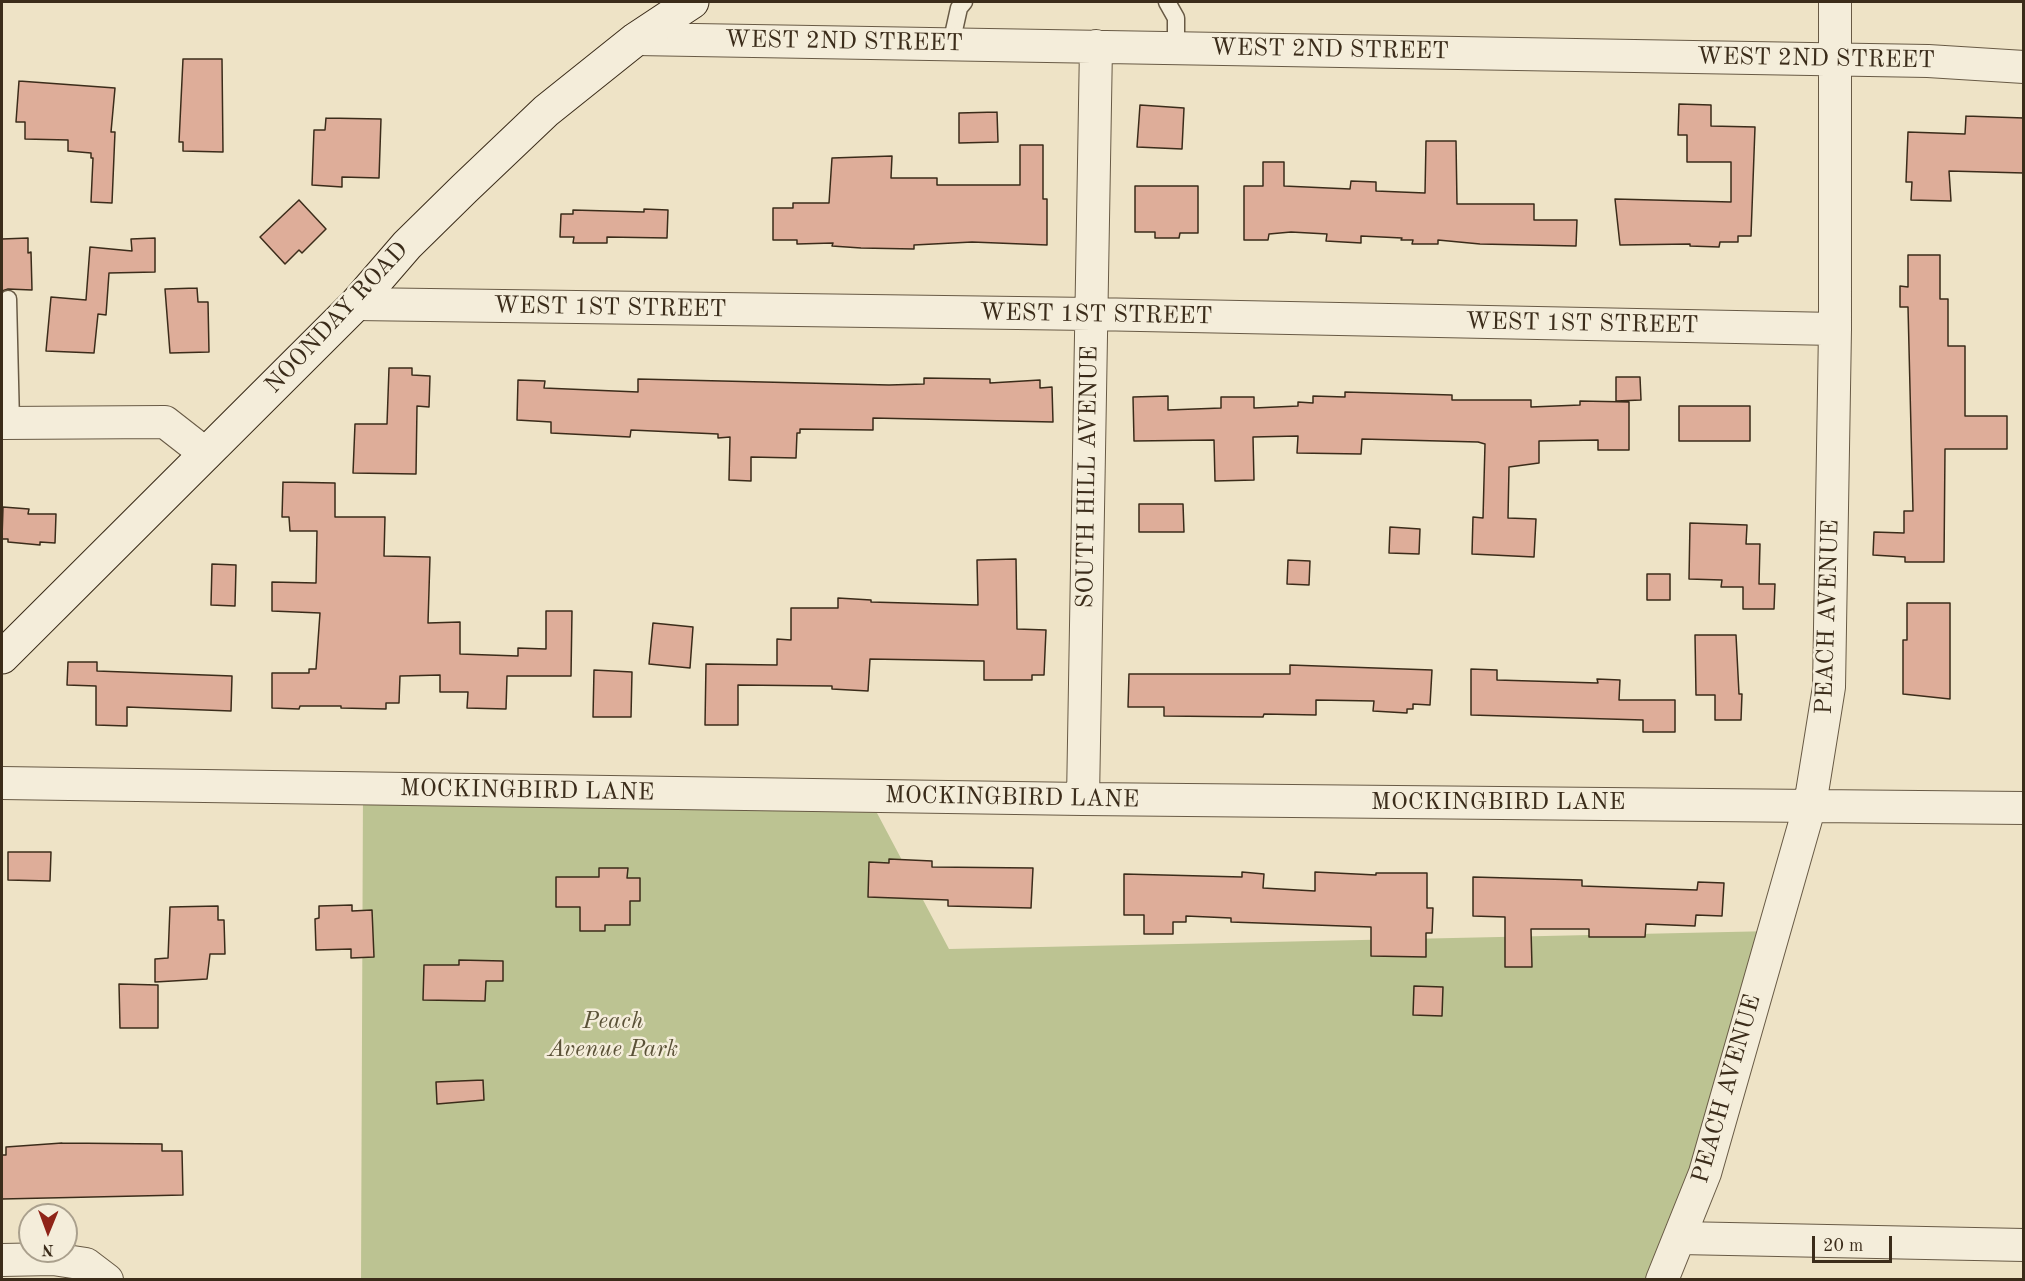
<!DOCTYPE html>
<style>
body{margin:0}
#map{position:relative;width:2025px;height:1281px;overflow:hidden;background:#eee3c6;font-family:"Old Standard TT",serif}
canvas{display:block}
.frame{position:absolute;inset:0;border:3px solid #3b2c1a;pointer-events:none}
.north{position:absolute;left:18px;top:1203px;width:60px;height:60px;box-sizing:border-box;background:#f4edda;border:2px solid #aaa08d;border-radius:50%;rotate:181deg;font-size:16px;font-weight:700;line-height:24px;text-align:center;color:#3b2c1a}
.north::after{content:'';display:block;margin:auto;width:21px;height:27px;background:#8f2418;clip-path:polygon(50% 0,100% 100%,50% 72%,0 100%)}
.scale{position:absolute;left:1812px;top:1236px;width:80px;height:27px;box-sizing:border-box;border:3px solid #3b2c1a;border-top:0;padding-left:8px;font-size:18px;line-height:21px;white-space:nowrap;color:#3b2c1a;-webkit-text-stroke:4px #f4edda;paint-order:stroke}
</style>
<div id="map">
<canvas width="2025" height="1281"></canvas>
<div class="frame"></div>
<div class="north">N</div>
<div class="scale">20 m</div>
</div>
<script>
const g = document.querySelector('canvas').getContext('2d');
g.lineJoin = 'round';
function paint(path, color) { g.fillStyle = color; g.fill(path, 'evenodd'); }
const shape = rows => new Path2D(rows.map(r => 'M' + r).join(''));
function trace(path, color, width, dash) { g.strokeStyle = color; g.lineWidth = width; g.lineCap = dash ? 'butt' : 'round'; g.setLineDash(dash || []); g.stroke(path); }
function drawText(font, color, halo, rows, align = 'center') {
  g.font = font + ' "Old Standard TT",serif'; g.lineWidth = 5; g.setLineDash([]); g.textBaseline = 'middle'; g.strokeStyle = halo; g.fillStyle = color; for (const [text, x, y, turn = 0] of rows) {
    g.save(); g.translate(x, y); g.rotate((+turn || 0) * Math.PI / 180); g.textAlign = isNaN(turn) ? turn : align; if (halo) g.strokeText(text, 0, 0); g.fillText(text, 0, 0); g.restore();
  }
}
paint(shape([
 [363,788,868,796,949,949,1774,931,1660,1279,361,1280]
]), '#bcc392');
const building = shape([
 [183,59,222,59,223,152,183,151,183,142,179,142,183,59],
 [19,81,115,88,111,132,115,132,112,203,91,202,93,158,91,158,91,153,68,151,68,140,25,139,25,122,16,122,19,81],
 [1679,104,1711,105,1711,126,1755,127,1751,236,1738,236,1738,242,1720,242,1719,247,1690,246,1690,244,1620,245,1615,199,1731,202,1731,162,1687,162,1687,135,1678,135,1679,104],
 [1140,105,1184,108,1182,149,1137,147,1140,105],
 [997,112,998,142,959,143,959,113,997,112],
 [1966,116,2024,118,2024,173,1949,171,1951,201,1911,200,1912,182,1906,182,1908,132,1965,134,1966,116],
 [326,118,381,119,379,178,342,177,342,187,312,185,314,130,325,130,326,118],
 [1426,141,1456,141,1457,204,1534,204,1534,220,1577,220,1576,246,1480,244,1438,240,1438,244,1412,244,1413,240,1401,240,1402,238,1361,236,1361,243,1326,241,1327,234,1291,232,1269,234,1268,240,1244,240,1244,186,1263,186,1263,162,1284,162,1284,186,1350,189,1351,181,1376,182,1376,191,1425,193,1426,141],
 [1020,145,1043,145,1043,199,1047,199,1047,245,972,242,914,245,914,249,861,248,832,246,833,243,797,244,797,240,773,240,773,208,793,208,793,203,829,203,832,158,892,156,891,178,937,178,937,185,1020,185,1020,145],
 [1135,186,1198,186,1198,233,1180,233,1179,238,1155,238,1155,232,1135,232,1135,186],
 [299,200,326,229,302,253,299,250,285,264,260,237,299,200],
 [644,209,668,210,667,238,607,237,607,243,573,243,574,237,560,237,561,214,573,214,573,210,644,212,644,209],
 [28,238,28,253,31,252,32,290,8,289,2,291,2,239,28,238],
 [155,238,155,272,109,273,106,315,98,314,94,353,46,351,51,297,86,300,90,247,132,251,131,239,155,238],
 [1908,255,1940,255,1940,299,1948,299,1948,346,1965,346,1965,416,2007,416,2007,449,1945,449,1944,562,1905,562,1905,557,1873,555,1874,532,1904,533,1904,511,1913,511,1908,307,1900,307,1900,286,1908,287,1908,255],
 [197,288,198,302,208,302,209,352,170,353,165,289,197,288],
 [389,368,412,368,412,375,430,376,429,407,417,406,416,474,353,473,355,424,387,424,389,368],
 [1616,377,1640,377,1641,400,1616,401,1616,377],
 [924,378,990,379,990,383,1040,380,1040,388,1052,387,1053,422,873,418,873,430,800,429,800,433,797,433,796,458,751,457,751,481,729,480,730,437,718,438,718,434,631,430,630,437,551,433,551,422,517,420,518,380,545,381,544,388,638,392,638,379,889,385,924,384,924,378],
 [1345,392,1452,395,1452,400,1531,400,1531,407,1580,405,1580,401,1629,402,1629,450,1598,450,1598,440,1539,441,1539,463,1509,467,1508,518,1536,519,1534,557,1472,554,1473,517,1483,518,1485,444,1478,442,1362,439,1361,454,1297,453,1298,436,1253,437,1254,480,1215,481,1214,440,1134,441,1133,397,1168,396,1168,410,1221,408,1221,397,1254,397,1254,408,1298,406,1298,402,1313,403,1313,396,1345,397,1345,392],
 [1679,406,1750,406,1750,441,1679,441,1679,406],
 [283,482,335,483,335,517,385,517,384,556,430,557,428,623,460,622,460,654,518,656,518,648,546,649,546,611,572,611,571,676,507,676,506,709,467,708,468,692,440,692,440,675,400,676,399,703,386,703,386,709,341,708,341,706,300,706,299,709,272,708,272,673,309,673,309,669,316,669,320,613,272,611,272,582,316,583,317,531,290,531,289,517,282,517,283,482],
 [1139,504,1183,504,1184,532,1139,532,1139,504],
 [3,507,29,509,28,514,56,514,55,543,40,542,40,545,8,542,8,539,2,539,3,507],
 [1690,523,1747,525,1746,544,1760,544,1759,584,1775,584,1774,609,1743,609,1743,587,1721,587,1722,580,1689,579,1690,523],
 [1390,527,1420,529,1419,554,1389,553,1390,527],
 [1016,559,1017,629,1046,630,1044,675,1032,675,1032,680,984,680,984,661,870,659,868,691,832,689,832,686,738,685,738,725,705,725,706,664,777,665,777,639,791,640,791,608,838,608,838,598,871,600,871,602,978,605,977,560,1016,559],
 [1288,560,1310,561,1309,585,1287,584,1288,560],
 [212,564,236,565,235,606,211,605,212,564],
 [1647,574,1670,574,1670,600,1647,600,1647,574],
 [1907,603,1950,603,1950,699,1903,694,1903,640,1907,640,1907,603],
 [653,623,693,627,690,668,649,664,653,623],
 [1695,635,1736,635,1739,694,1742,694,1741,720,1715,720,1715,695,1696,695,1695,635],
 [68,662,97,662,97,671,232,676,231,711,127,707,127,726,96,725,96,686,67,685,68,662],
 [1290,665,1432,670,1430,705,1413,704,1413,709,1407,709,1407,713,1373,711,1374,701,1316,700,1316,715,1264,714,1263,717,1164,716,1164,707,1128,707,1129,674,1290,674,1290,665],
 [1471,669,1497,670,1497,680,1598,683,1597,679,1620,680,1619,700,1675,700,1675,732,1643,732,1643,720,1471,715,1471,669],
 [594,670,632,672,631,717,593,717,594,670],
 [8,852,51,852,50,881,8,880,8,852],
 [889,859,932,861,932,867,1033,868,1031,908,948,906,948,900,868,897,869,862,889,863,889,859],
 [599,868,628,868,627,878,640,878,640,901,630,901,630,925,605,925,605,931,580,931,580,907,556,907,556,877,599,877,599,868],
 [1242,872,1264,874,1263,888,1315,891,1315,872,1376,875,1376,873,1427,873,1427,908,1433,908,1432,933,1426,933,1426,957,1371,956,1371,927,1231,922,1231,918,1186,916,1186,922,1173,922,1173,934,1144,934,1144,915,1124,915,1124,874,1242,877,1242,872],
 [1473,877,1582,880,1582,886,1697,890,1698,882,1724,883,1722,916,1696,915,1695,926,1646,924,1645,937,1589,937,1589,929,1531,929,1532,967,1505,967,1505,917,1473,916,1473,877],
 [352,905,352,911,372,910,374,957,351,958,351,949,316,950,315,919,319,918,319,906,352,905],
 [218,906,218,920,224,920,225,954,210,954,207,979,155,982,155,959,168,958,170,907,218,906],
 [459,960,503,961,503,981,486,981,485,1001,423,1000,424,965,459,965,459,960],
 [119,984,158,985,158,1028,120,1028,119,984],
 [1414,986,1443,987,1442,1016,1413,1015,1414,986],
 [483,1080,484,1100,437,1104,436,1082,483,1080],
 [62,1143,162,1144,162,1151,182,1151,183,1195,2,1199,2,1155,6,1155,6,1147,62,1143]
]);
paint(building, '#dead99');
trace(building, '#3b2c1a', 1.5);
const lane = shape([
 [1167,2,1176,18,1176,47],
 [951,44,959,8,964,2],
 [8,299,11,423]
]);
const street = shape([
 [636,39,1928,61,2024,67],
 [356,304,1091,314,1835,329],
 [2,423,165,422,206,454],
 [2,783,1083,799,2024,808],
 [1083,799,1096,46],
 [1680,1238,2024,1245],
 [2,1260,53,1259,86,1264,107,1280],
 [1662,1280,1705,1173,1810,805,1829,687,1835,329,1835,2]
]);
const secondary = shape([
 [2,657,356,304,407,245,464,189,546,111,636,39,692,2]
]);
trace(lane, '#685a45', 19);
trace(street, '#685a45', 34);
trace(secondary, '#3b2c1a', 35);
trace(lane, '#f4edda', 16);
trace(street, '#f4edda', 32);
trace(secondary, '#f4edda', 33);
drawText('24px', '#3b2c1a', '#f4edda', [
 ["WEST 2ND STREET",844,42,1],
 ["WEST 2ND STREET",1330,50,1],
 ["WEST 2ND STREET",1816,59,1],
 ["WEST 1ST STREET",610,308,1],
 ["WEST 1ST STREET",1096,315,1],
 ["NOONDAY ROAD",337,318,-47],
 ["WEST 1ST STREET",1582,324,1],
 ["SOUTH HILL AVENUE",1088,477,-89],
 ["PEACH AVENUE",1828,617,-88],
 ["MOCKINGBIRD LANE",527,791,1],
 ["MOCKINGBIRD LANE",1012,798,1],
 ["MOCKINGBIRD LANE",1498,803],
 ["PEACH AVENUE",1727,1089,-74]
]);
drawText('italic 24px', '#5b5238', '#f4edda', [
 ["Peach",613,1022],
 ["Avenue Park",613,1050]
]);
</script>
